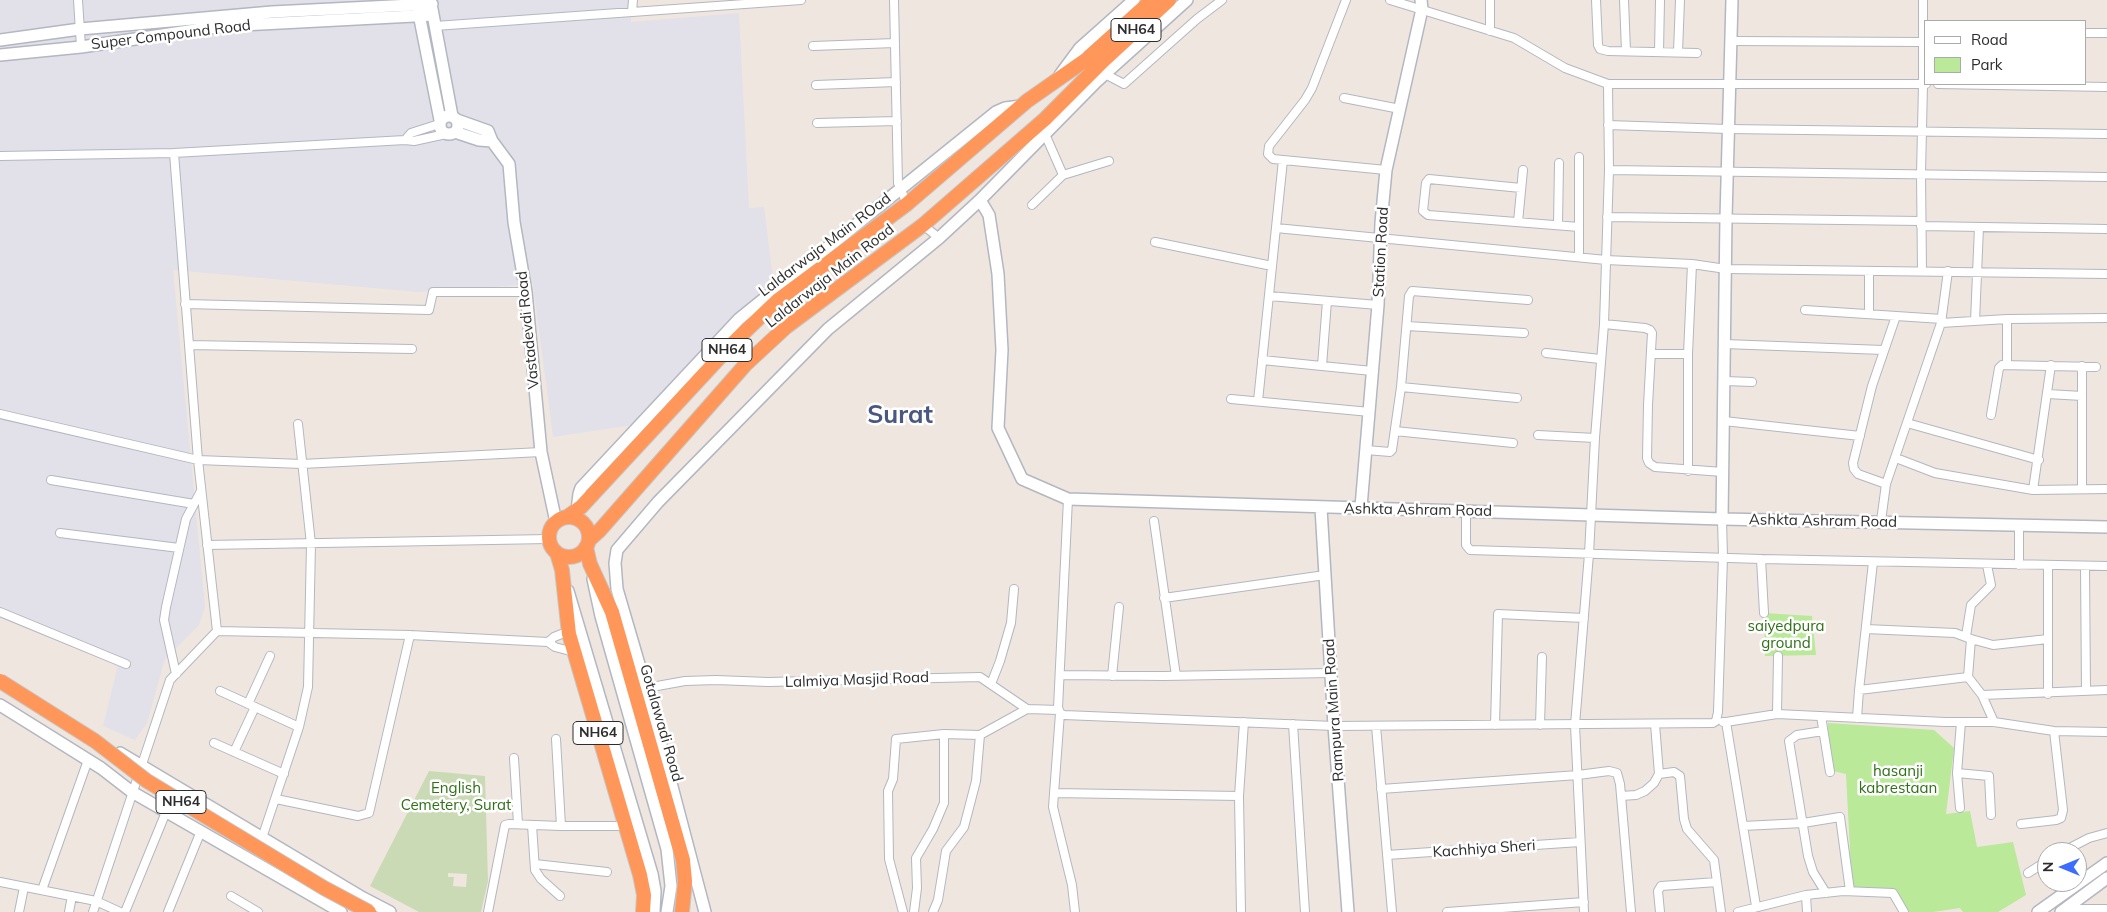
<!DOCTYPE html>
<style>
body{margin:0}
#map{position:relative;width:2107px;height:912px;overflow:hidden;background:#efe7df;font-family:Mulish,sans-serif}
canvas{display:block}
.legend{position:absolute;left:1924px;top:20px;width:162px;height:65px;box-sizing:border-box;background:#fff;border:1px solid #ababab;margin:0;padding:6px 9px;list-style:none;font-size:15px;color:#2d2d2d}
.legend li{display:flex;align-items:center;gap:10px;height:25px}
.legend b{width:25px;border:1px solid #ababab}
.north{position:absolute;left:2037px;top:842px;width:50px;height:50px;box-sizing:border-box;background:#fff;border:1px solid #ababab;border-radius:50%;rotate:270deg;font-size:14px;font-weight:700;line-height:20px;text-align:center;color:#2d2d2d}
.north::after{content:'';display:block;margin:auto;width:18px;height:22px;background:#3d6dff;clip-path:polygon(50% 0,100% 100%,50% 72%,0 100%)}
</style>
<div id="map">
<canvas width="2107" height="912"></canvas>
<ul class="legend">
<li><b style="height:6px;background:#fff"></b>Road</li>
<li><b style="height:14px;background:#b9e999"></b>Park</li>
</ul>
<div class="north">N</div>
</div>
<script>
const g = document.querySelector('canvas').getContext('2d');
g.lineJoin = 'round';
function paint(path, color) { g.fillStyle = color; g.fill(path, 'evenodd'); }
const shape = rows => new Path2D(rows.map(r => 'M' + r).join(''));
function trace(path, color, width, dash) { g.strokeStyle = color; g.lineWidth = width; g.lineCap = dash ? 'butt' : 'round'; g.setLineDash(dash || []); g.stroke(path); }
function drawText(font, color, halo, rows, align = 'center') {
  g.font = font + ' Mulish,sans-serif'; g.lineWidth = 5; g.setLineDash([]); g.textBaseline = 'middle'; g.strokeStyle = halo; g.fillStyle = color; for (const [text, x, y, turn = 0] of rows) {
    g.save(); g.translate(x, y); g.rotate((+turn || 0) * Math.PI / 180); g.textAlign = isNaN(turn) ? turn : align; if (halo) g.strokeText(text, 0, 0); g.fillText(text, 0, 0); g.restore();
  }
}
paint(shape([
 [0,0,632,0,631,22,739,13,749,208,764,207,774,286,633,425,553,437,533,284,418,292,173,270,205,607,199,625,165,659,147,723,135,740,103,726,118,665,0,612]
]), '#e2e0e8');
paint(shape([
 [1764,613,1812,616,1816,655,1765,656],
 [1828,723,1934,730,1954,748,1946,814,1970,811,1977,847,2013,842,2026,895,1998,912,1963,912,1960,908,1933,912,1909,912,1894,890,1852,889,1846,774,1829,770]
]), '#b9e999');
paint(shape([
 [429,771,485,776,488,881,481,912,419,912,370,886],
 [448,873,467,874,466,887,453,886,454,877,448,877]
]), '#cadab5');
const street = shape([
 [78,0,81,47],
 [894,0,898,183,907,204],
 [1346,0,1312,88,1305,100,1269,146,1268,154,1273,159,1386,170],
 [1390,0,1514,38,1565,68,1608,84,1926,84],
 [1490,0,1490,31],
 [1596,0,1598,45,1600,49,1608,51,1697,53],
 [1624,0,1626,51],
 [632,12,633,0],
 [435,26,801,0],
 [2086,33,2107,33],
 [1731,41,1923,42],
 [813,46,895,43],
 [1659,52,1660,0],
 [1678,52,1680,0],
 [1105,74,1124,84,1197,19,1222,0],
 [1938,84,2107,87],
 [816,85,896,82],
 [1344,98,1400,109],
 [817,123,897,121],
 [1608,125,1728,129,2107,134],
 [1045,134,1063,175],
 [405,140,411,133,439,124],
 [174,153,198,460,217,631,410,635,548,642],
 [0,156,174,153,405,140,414,141,446,134],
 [1579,157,1579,257],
 [1609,170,2107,177],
 [1521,188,1429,179,1426,183,1423,211,1428,215,1579,227],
 [1032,205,1063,175,1109,161],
 [1607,217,1921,221],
 [1518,222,1523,170],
 [923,225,939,238],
 [1558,225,1559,163],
 [1921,226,2107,229],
 [1276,228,1606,260,1692,264,1726,269,2107,274],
 [1155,242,1272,266],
 [1869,271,1869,313],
 [1922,271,1921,174,1923,84,1923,0],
 [1269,296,1378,305],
 [185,304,429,310,433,292,526,292],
 [1805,310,1942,319],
 [2007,319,2007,364],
 [1975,321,1979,227],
 [1941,323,2007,319,2107,318],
 [1604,324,1645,328,1650,330,1652,333,1648,405,1647,458,1649,463,1655,467,1723,472],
 [1407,326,1524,333],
 [1725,344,1883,350],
 [189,345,412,349],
 [1546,353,1600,359],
 [1651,354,1688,354],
 [1262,360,1372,371],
 [1322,366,1327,301],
 [2082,366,2082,489],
 [1725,381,1752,382],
 [1401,387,1517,398],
 [2048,394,2082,396],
 [1231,399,1370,412],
 [1258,401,1283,160],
 [0,414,198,460,302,464,541,452],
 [1991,415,1999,368,2002,365,2096,367],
 [1724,421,1860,436],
 [1907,423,2039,460],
 [1395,431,1513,443],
 [1538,435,1595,438],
 [1366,450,1390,452,1392,450,1401,387,1409,296,1412,291,1528,300],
 [1896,458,1935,473,2033,490,2107,489],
 [1688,471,1688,354,1692,264],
 [51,480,194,504],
 [1886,484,1858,474,1854,469,1853,463,1872,386,1896,316],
 [2033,490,2051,365],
 [1068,499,1058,708,1060,713,1064,715,1334,726,1713,723,1716,721,1718,712,1723,557,1722,519],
 [1466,510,1466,545,1470,550,1761,559,2107,566],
 [1154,521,1176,676],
 [1881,521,1886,484,1941,323,1948,271],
 [60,533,179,548],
 [207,545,549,539],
 [1761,559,1764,613],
 [1873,562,1859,690,1968,677,1982,695,2107,690],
 [2019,565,2019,526],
 [2048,565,2048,694],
 [2085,566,2086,691],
 [1164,598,1325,575],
 [0,612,126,664],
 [1866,629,1955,633,1971,639,1993,645,2048,639],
 [569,631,554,637,548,642,555,647,574,652],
 [1966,636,1971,605,1991,585,1987,565],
 [176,674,164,620,166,607,186,519,201,491],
 [1061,675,1164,676,1331,673],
 [1112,676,1119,607],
 [1968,677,1971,639],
 [991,684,1000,661,1011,623,1014,589],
 [646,688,685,681,716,680,768,682,980,677,1027,709,1059,710],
 [220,691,299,727],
 [1982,695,1994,722],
 [248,704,270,656],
 [1060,713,1053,807,1072,885,1075,912],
 [1777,714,1778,656],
 [1821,716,1830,772],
 [1857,718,1859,690],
 [1723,722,1726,722,1743,826],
 [1726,722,1777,714,1945,722,1994,722,2054,731,2107,732],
 [1293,724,1305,912],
 [1495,725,1498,614,1584,618],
 [1540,725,1542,657],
 [1376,726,1392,912],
 [1823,731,1797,735,1789,741,1808,856,1813,872,1826,893],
 [556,739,561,826],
 [214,743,284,774],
 [234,752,255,707],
 [514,758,518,824],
 [1957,773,1989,776,1991,815],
 [1659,774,1674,772,1680,776,1684,819,1687,829,1714,860,1721,912],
 [1381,789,1578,775,1609,771,1617,773,1620,784,1631,912],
 [1054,793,1239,796],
 [1621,796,1636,795,1645,791,1654,783,1659,774,1655,724],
 [276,799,358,816,369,813,410,635],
 [1960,808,1957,773,1961,722],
 [2021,824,2056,820,2061,818,2063,810,2054,731],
 [532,825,535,870,541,879,560,896],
 [262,838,299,727,308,687,311,544,298,424],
 [2062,852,2089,838,2107,833],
 [1387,855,1580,842],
 [535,864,607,872],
 [2028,873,2047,861],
 [0,882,96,901,120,912],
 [42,890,88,760],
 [1806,895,1807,912],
 [231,896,258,912],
 [1756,906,1743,826,1803,823,1840,817,1850,891],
 [2067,909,2107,909],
 [19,912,24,887],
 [69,912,72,896],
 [93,912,170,680,217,631],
 [125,912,166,812],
 [168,912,201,831],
 [488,912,505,825,509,824,561,826,625,826],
 [903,912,889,859,888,791,893,779,896,739,944,734,980,735,1027,709],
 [914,912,917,888,916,858,933,829,944,803,944,734],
 [933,912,938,900,946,851,964,827,976,781,980,735],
 [1241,912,1239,796,1244,722],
 [1447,912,1584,902],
 [1584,912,1575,725,1589,554,1595,438,1604,324,1609,170,1608,84],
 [1660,912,1658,891,1661,886,1717,882],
 [1738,912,1806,895,1843,891,1893,893,1904,912]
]);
const secondary = shape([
 [418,9,440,120],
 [432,9,452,116],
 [0,40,80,29,272,12,432,4],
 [0,55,81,47,223,26,433,15],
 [1060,75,1080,48,1134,0],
 '440 125a9 9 0 1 1 18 0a9 9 0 1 1-18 0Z',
 [457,120,488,131,492,141,509,164,514,222,526,292,541,452,556,522],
 [455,132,479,140,492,141],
 [980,200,989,215,998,274,1002,350,998,428,1022,479,1068,499,1722,519,2107,527],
 [1361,507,1378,305,1381,223,1386,170,1422,9,1421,0],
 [1321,508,1334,726,1348,912],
 [577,510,579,494,581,488,739,319,996,112,1005,108,1021,106],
 [1722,519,1726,218,1732,0],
 [593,579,601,616,667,849,671,886,667,912],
 [568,591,652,874,655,891,654,912],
 [0,705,101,768,132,792,341,912],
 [120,753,363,898,390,912],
 [705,912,646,688,617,589,615,563,617,550,658,502,828,329,939,238,980,200,1096,82,1187,0],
 [2038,912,2107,863],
 [2061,912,2107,878]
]);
const highway = shape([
 [567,517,581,507,733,343,778,300,907,204,1027,101,1087,59,1152,0],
 '549 537a20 20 0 1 1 40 0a20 20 0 1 1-40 0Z',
 [589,540,600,530,746,364,786,327,923,225,1045,119,1104,60,1169,0],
 [586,547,590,564,612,612,683,860,685,881,682,912],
 [557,553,562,570,569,634,640,875,644,895,643,912]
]);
trace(street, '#b3b7c1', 10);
trace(secondary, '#b3b7c1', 14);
trace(highway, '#c8c8c8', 16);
trace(street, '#fff', 8);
trace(secondary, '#fff', 11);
trace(highway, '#ff975b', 14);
const highwayBridge = shape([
 [0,681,95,741,147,781,324,888,369,912]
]);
trace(highwayBridge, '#c8c8c8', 16, []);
trace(highwayBridge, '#ff975b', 14);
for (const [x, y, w] of [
 [1136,30,50],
 [727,350,50],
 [598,733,50],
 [181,802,50]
]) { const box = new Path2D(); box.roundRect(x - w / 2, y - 11.5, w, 23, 4); g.fillStyle = '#fff'; g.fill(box); trace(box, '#2d2d2d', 1); }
drawText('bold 14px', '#2d2d2d', null, [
 ["NH64",1136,30],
 ["NH64",727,350],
 ["NH64",598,733],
 ["NH64",181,802]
]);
drawText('15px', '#2d2d2d', '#fff', [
 ["Super Compound Road",171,35,-7],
 ["Laldarwaja Main ROad",825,245,-37],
 ["Station Road",1381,252,-87],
 ["Laldarwaja Main Road",830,276,-38],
 ["Vastadevdi Road",528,330,-96],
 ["Ashkta Ashram Road",1418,510,1],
 ["Ashkta Ashram Road",1823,521,1],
 ["Lalmiya Masjid Road",857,680,-2],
 ["Rampura Main Road",1334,710,-94],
 ["Gotalawadi Road",661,723,74],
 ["Kachhiya Sheri",1484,849,-4]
]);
drawText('15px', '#2f7116', '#fff', [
 ["saiyedpura",1786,626],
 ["ground",1786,643],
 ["hasanji",1898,771],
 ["kabrestaan",1898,788],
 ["English",456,788],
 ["Cemetery, Surat",456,805]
]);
drawText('bold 25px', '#4a5782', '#fff', [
 ["Surat",900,415]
]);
</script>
